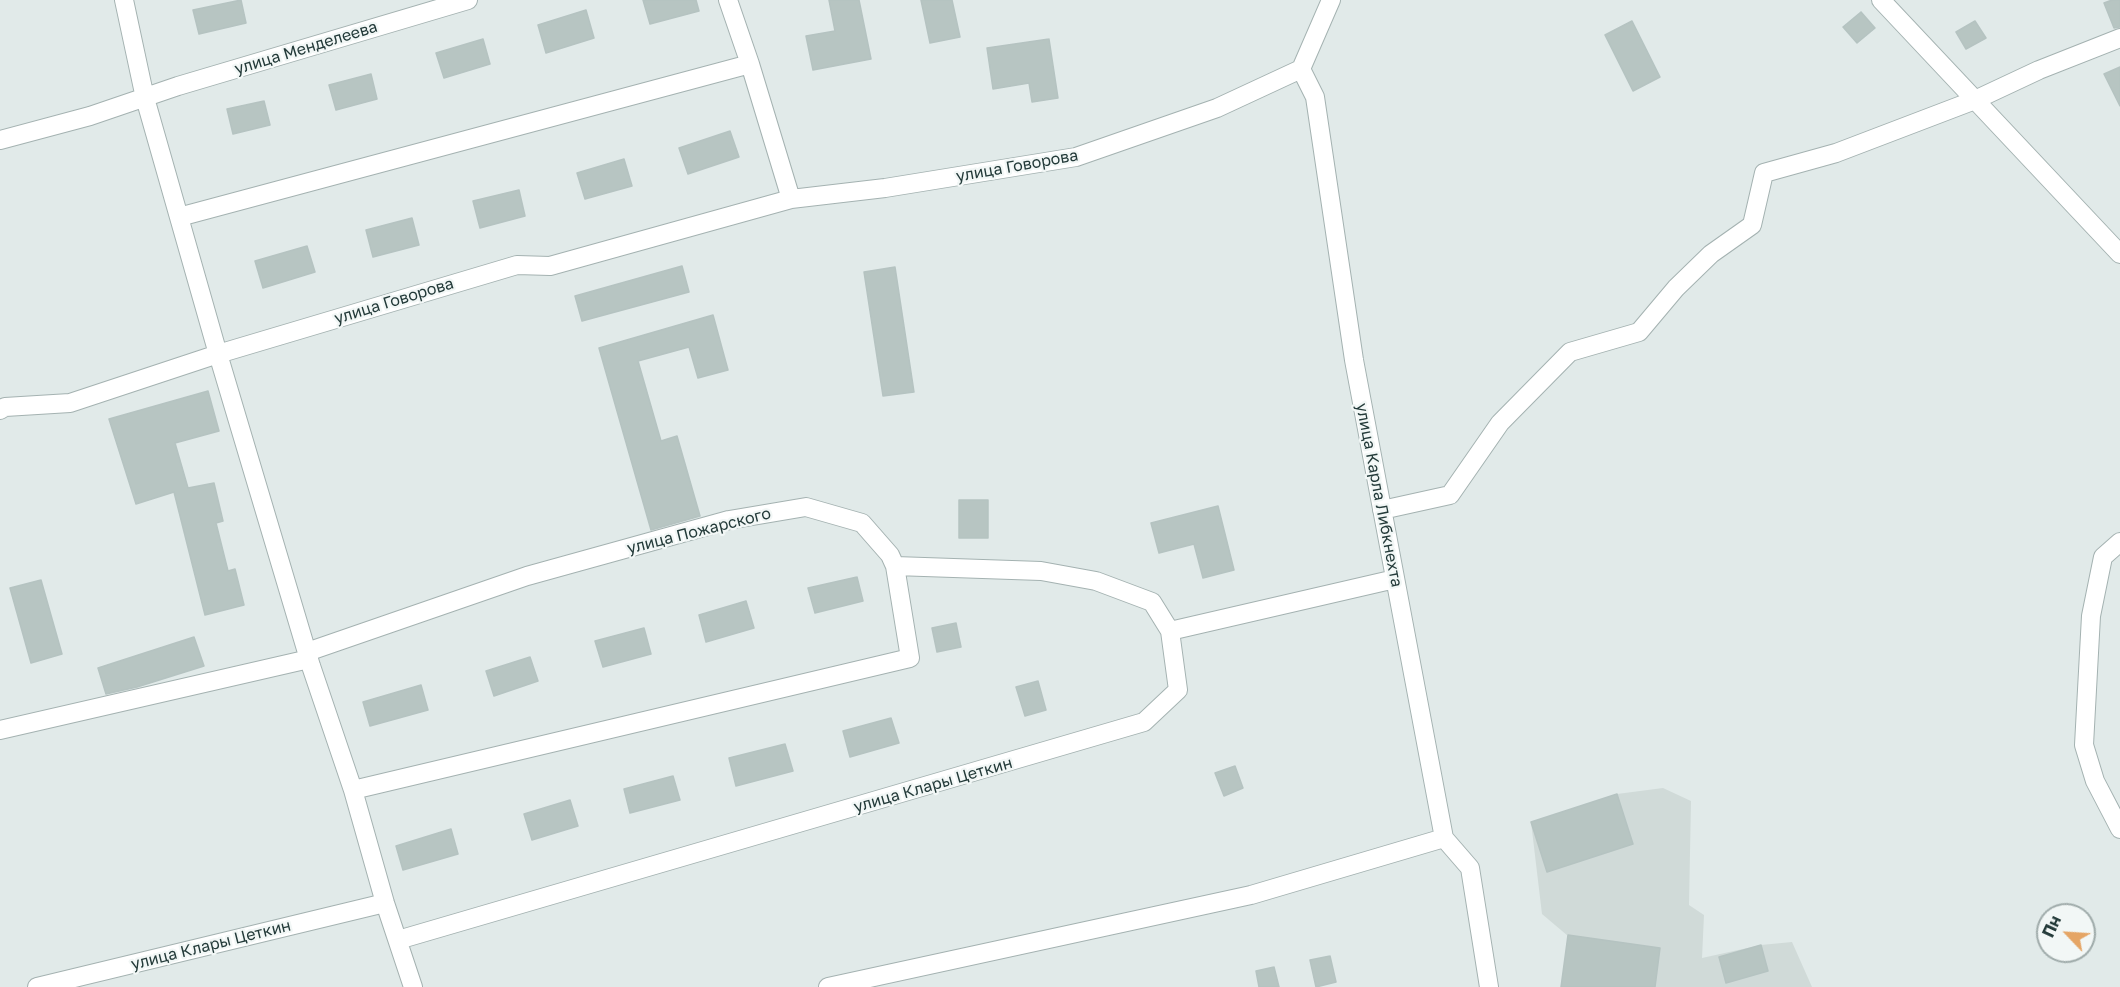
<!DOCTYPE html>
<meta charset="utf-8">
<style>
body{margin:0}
#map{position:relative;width:2120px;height:987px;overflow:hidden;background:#e1eae9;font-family:"Golos Text",sans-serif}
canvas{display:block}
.north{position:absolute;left:2036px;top:903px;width:60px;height:60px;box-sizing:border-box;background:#f2f7f6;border:2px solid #9fabaa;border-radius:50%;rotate:295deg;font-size:16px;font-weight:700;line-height:24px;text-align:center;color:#233a39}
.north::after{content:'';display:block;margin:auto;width:21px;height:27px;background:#e5a565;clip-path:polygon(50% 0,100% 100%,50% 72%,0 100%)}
</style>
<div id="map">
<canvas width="2120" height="987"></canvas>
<div class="north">Пн</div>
</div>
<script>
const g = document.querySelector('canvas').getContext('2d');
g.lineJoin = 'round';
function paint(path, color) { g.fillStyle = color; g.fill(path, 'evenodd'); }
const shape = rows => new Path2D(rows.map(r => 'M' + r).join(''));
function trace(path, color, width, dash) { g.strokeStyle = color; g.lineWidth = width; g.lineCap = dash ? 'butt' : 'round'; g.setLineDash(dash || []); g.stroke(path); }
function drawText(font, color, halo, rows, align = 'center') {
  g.font = font + ' "Golos Text",sans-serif'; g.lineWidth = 4.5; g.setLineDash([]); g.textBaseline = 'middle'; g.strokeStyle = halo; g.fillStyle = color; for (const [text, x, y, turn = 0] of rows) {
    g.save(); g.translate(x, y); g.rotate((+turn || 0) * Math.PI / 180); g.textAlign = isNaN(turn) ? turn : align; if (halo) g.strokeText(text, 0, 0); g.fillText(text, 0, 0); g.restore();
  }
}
paint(shape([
 [1663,788,1691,801,1689,905,1704,915,1702,958,1761,945,1792,942,1812,987,1561,987,1568,936,1542,914,1531,822,1617,794]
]), '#d0dad8');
const building = shape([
 [241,0,246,23,199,34,193,10,241,0],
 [643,0,696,0,699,11,650,24,643,0],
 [829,0,859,0,871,59,813,70,806,36,835,31,829,0],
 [921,0,952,0,960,37,930,43,921,0],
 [2112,0,2120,0,2120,27,2114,28,2104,3,2112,0],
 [586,10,594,38,546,53,538,25,586,10],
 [1861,12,1875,28,1857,43,1843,27,1861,12],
 [1632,21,1660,77,1633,91,1605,35,1632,21],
 [1975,21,1986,38,1966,49,1956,32,1975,21],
 [483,39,490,64,444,78,436,53,483,39],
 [1049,39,1058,98,1032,102,1029,83,993,89,987,48,1049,39],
 [2120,67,2120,106,2104,74,2120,67],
 [371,74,377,99,336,110,329,85,371,74],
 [264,101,270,125,233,134,227,109,264,101],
 [730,131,739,157,688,174,679,148,730,131],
 [624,159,632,186,585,199,577,173,624,159],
 [519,190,525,216,480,228,473,201,519,190],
 [412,218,419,245,373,257,366,230,412,218],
 [307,246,315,272,263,288,255,261,307,246],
 [682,266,689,292,582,321,575,296,682,266],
 [895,267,914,392,883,396,864,272,895,267],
 [713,315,728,370,698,378,689,347,638,361,661,441,677,436,700,516,651,530,599,348,713,315],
 [208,391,219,431,175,443,188,488,214,483,223,521,216,523,228,571,235,569,244,605,205,615,174,492,136,504,109,419,208,391],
 [959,500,988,500,988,538,959,538,959,500],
 [1218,506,1234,570,1203,578,1194,544,1159,553,1151,523,1218,506],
 [857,577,863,601,815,613,808,588,857,577],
 [41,580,62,654,31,663,10,588,41,580],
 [746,601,754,628,706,642,699,615,746,601],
 [956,623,961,647,937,652,932,628,956,623],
 [644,628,651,654,603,667,595,641,644,628],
 [194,637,204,666,137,687,106,694,98,668,194,637],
 [530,657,538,681,494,696,486,671,530,657],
 [1038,681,1046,710,1025,716,1016,687,1038,681],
 [421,685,428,710,370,726,363,702,421,685],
 [891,718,899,743,850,757,843,731,891,718],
 [785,744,793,771,736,786,729,758,785,744],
 [1235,766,1243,788,1224,796,1215,773,1235,766],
 [673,776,680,800,630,813,624,789,673,776],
 [1617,794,1633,844,1547,872,1531,822,1617,794],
 [570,800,578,826,532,840,524,814,570,800],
 [451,829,458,854,403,870,396,846,451,829],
 [1568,935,1660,948,1655,987,1561,987,1568,935],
 [1761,945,1768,971,1726,983,1719,957,1761,945],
 [1330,956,1336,982,1316,987,1310,960,1330,956],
 [1274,967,1279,987,1259,987,1256,971,1274,967]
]);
paint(building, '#b7c5c2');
trace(building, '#b5c3c1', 1.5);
const minor = shape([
 [124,0,145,98,218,354,311,666,353,790,385,903,413,987],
 [728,0,750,64,791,199,885,188,1076,157,1217,108,1301,69],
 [1881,0,2120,254],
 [1301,69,1315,97,1354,360,1444,838,1470,868,1489,987],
 [1301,69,1331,0],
 [0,140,90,116,178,86,468,0],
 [179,217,750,64],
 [0,410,5,407,70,403,218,354,517,265,550,266,791,199],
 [1382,510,1450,495,1500,423,1570,352,1639,332,1676,288,1711,254,1752,225,1764,173,1836,153,1975,100,2039,70,2120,38],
 [2120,542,2103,557,2091,616,2084,745,2095,781,2120,829],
 [307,652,527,576,729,520,806,507,862,523,890,555,895,566,1041,571,1096,581,1152,602,1170,631],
 [0,730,309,659],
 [353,790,910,658,895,566],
 [398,940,1144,722,1178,690,1170,631,1395,579],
 [37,987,385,903],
 [828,987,1251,895,1444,838]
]);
trace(minor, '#a4b2b1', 20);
trace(minor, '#fff', 18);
drawText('16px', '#233a39', '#f2f7f6', [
 ["улица Менделеева",306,48,-17],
 ["улица Говорова",1017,166,-10],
 ["улица Говорова",394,301,-17],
 ["улица Карла Либкнехта",1379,495,79],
 ["улица Пожарского",699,531,-14],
 ["улица Клары Цеткин",933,785,-16],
 ["улица Клары Цеткин",211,945,-14]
]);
</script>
